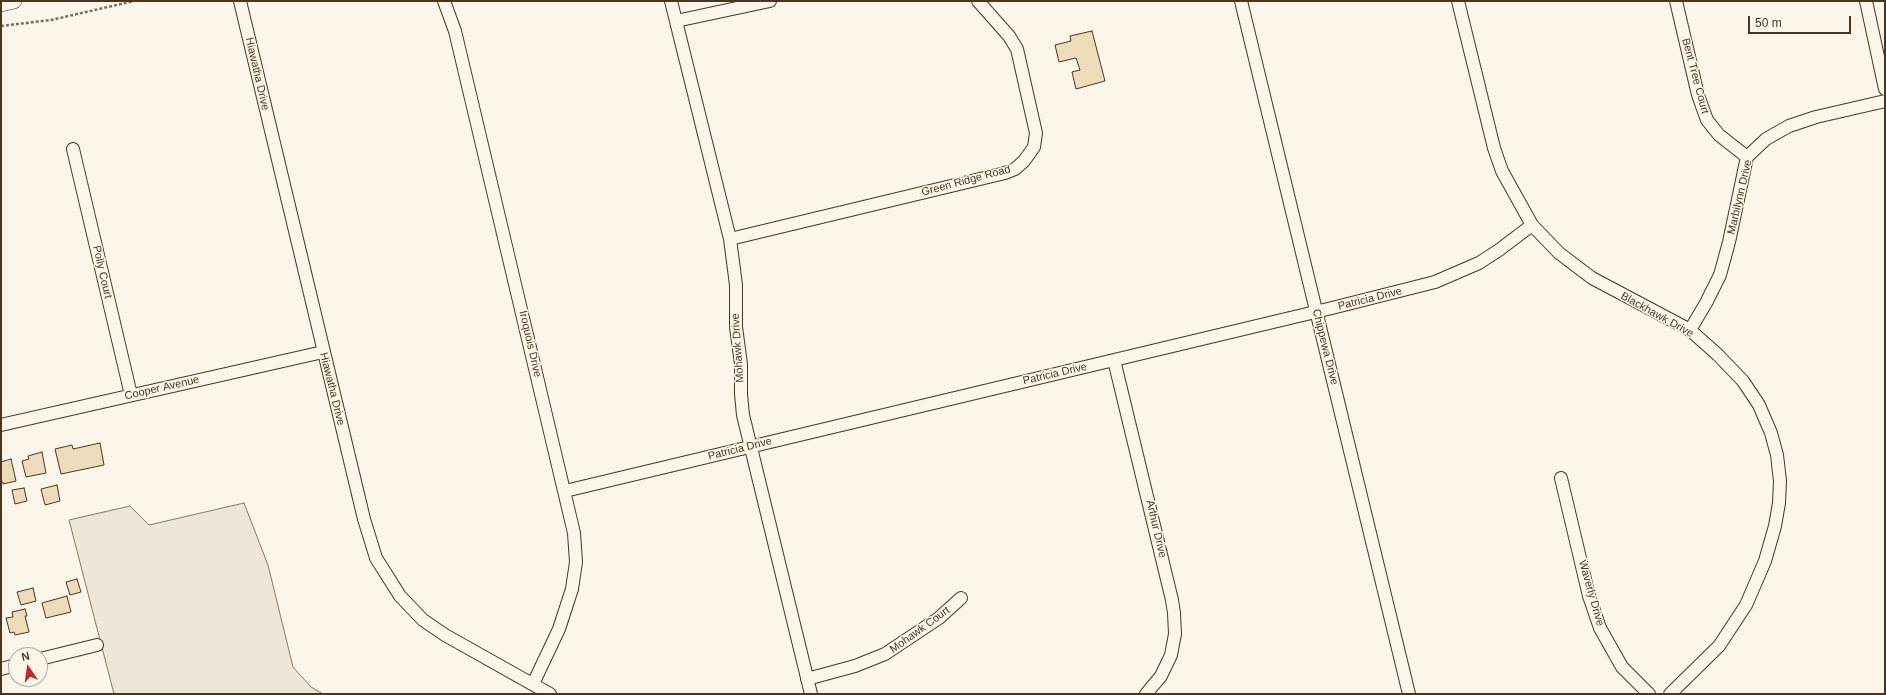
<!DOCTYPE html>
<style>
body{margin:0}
#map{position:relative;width:1886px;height:695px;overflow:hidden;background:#fbf6e9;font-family:Arial,sans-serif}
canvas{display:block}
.frame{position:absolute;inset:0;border:2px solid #4a3520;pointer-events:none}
.north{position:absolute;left:8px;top:647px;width:40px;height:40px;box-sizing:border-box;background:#fbf6e9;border:1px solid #b4a999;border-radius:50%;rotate:347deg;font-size:11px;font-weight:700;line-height:16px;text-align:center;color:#4a3520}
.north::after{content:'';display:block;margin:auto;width:14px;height:18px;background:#c62828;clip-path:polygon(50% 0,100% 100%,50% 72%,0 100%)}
.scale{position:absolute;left:1748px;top:16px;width:103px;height:18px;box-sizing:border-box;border:2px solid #4a3520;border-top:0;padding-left:5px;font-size:12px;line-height:14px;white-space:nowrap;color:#4a3520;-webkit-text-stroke:3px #fbf6e9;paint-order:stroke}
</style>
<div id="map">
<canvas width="1886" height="695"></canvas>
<div class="frame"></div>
<div class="north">N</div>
<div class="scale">50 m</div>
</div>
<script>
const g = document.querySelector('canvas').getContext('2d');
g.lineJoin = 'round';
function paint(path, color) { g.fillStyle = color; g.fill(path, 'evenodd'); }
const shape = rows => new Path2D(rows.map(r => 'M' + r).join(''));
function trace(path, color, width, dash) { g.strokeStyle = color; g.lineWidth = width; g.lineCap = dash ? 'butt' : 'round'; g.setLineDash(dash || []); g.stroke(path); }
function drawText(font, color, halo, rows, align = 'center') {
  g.font = font + ' Arial,sans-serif'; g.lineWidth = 3; g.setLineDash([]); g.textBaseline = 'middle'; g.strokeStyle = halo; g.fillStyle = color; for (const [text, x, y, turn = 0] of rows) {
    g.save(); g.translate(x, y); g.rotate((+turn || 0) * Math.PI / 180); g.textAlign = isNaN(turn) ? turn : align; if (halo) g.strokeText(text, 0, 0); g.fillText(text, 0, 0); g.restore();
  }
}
const green = shape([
 [244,503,268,565,293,667,311,687,323,694,114,694,69,520,130,506,149,525,244,503]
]);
paint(green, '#ede6d9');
trace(green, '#887966', 1);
const building = shape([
 [1092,31,1105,81,1076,89,1072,72,1080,70,1076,58,1059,62,1055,45,1071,41,1070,36,1092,31],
 [100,443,104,465,61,474,55,449,72,445,73,449,100,443],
 [42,452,46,473,26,477,22,461,29,459,28,456,42,452],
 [11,459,16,481,3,484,3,482,1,482,1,462,11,459],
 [57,485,60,501,45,505,41,489,57,485],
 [24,488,27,501,15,504,12,490,24,488],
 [77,579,81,592,70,595,66,582,77,579],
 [33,588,36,601,21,605,17,592,33,588],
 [67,596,71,612,46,618,42,603,67,596],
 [25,609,27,616,25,616,29,632,15,635,14,632,10,633,6,618,13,617,12,612,25,609]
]);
paint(building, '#ecdcbc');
trace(building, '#4a3520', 1);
const minor = shape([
 [240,1,364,519,376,558,400,596,423,620,445,635,550,694],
 [444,1,455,31,574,533,576,562,572,589,559,629,533,684],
 [671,1,730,239,736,285,736,327,741,364,741,394,743,415,811,694],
 [1241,1,1409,694],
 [1458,1,1494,148,1502,171,1532,225,1559,253,1592,278,1690,330,1718,355,1743,381,1759,405,1771,433,1777,455,1780,481,1779,503,1775,526,1765,561,1746,605,1719,646,1670,694],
 [1676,1,1698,95,1707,120,1719,135,1747,157],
 [1866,1,1885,89],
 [676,21,770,1],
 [73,149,131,395],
 [730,239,1005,173,1015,169,1024,161,1034,147,1036,133,1017,49,1009,36,978,1],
 [1690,330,1706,303,1720,275,1729,242,1747,157,1766,139,1789,126,1816,117,1885,101],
 [1114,360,1172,600,1174,613,1175,634,1171,655,1161,676,1146,694],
 [1,425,323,352],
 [1561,478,1589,596,1600,628,1622,667,1649,694],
 [565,491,1332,308,1435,282,1479,263,1499,250,1532,225],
 [40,659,97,645],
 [1,669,16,665],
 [807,679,855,666,885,654,939,618,961,598]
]);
const tertiary = shape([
 [1,4,14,1]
]);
trace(minor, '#4a3520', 14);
trace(tertiary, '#4a3520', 16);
trace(shape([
 [1,26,51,20,134,1]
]), '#7f6f5c', 2.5, [3, 2]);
trace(minor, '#fbf6e9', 12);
trace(tertiary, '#fbf6e9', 15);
drawText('11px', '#4a3520', '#fbf6e9', [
 ["Hiawatha Drive",257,74,77],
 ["Bent Tree Court",1695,76,75],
 ["Green Ridge Road",966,181,-15],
 ["Marbilynn Drive",1740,197,-77],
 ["Polly Court",102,272,77],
 ["Patricia Drive",1370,299,-14],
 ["Blackhawk Drive",1657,315,29],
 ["Iroquois Drive",530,344,77],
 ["Chippewa Drive",1325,347,76],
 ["Mohawk Drive",738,348,-94],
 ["Patricia Drive",1055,374,-13],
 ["Cooper Avenue",162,388,-13],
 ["Hiawatha Drive",332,389,76],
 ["Patricia Drive",740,449,-14],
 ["Arthur Drive",1156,529,77],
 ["Waverly Drive",1591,593,74],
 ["Mohawk Court",920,630,-36]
]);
</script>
